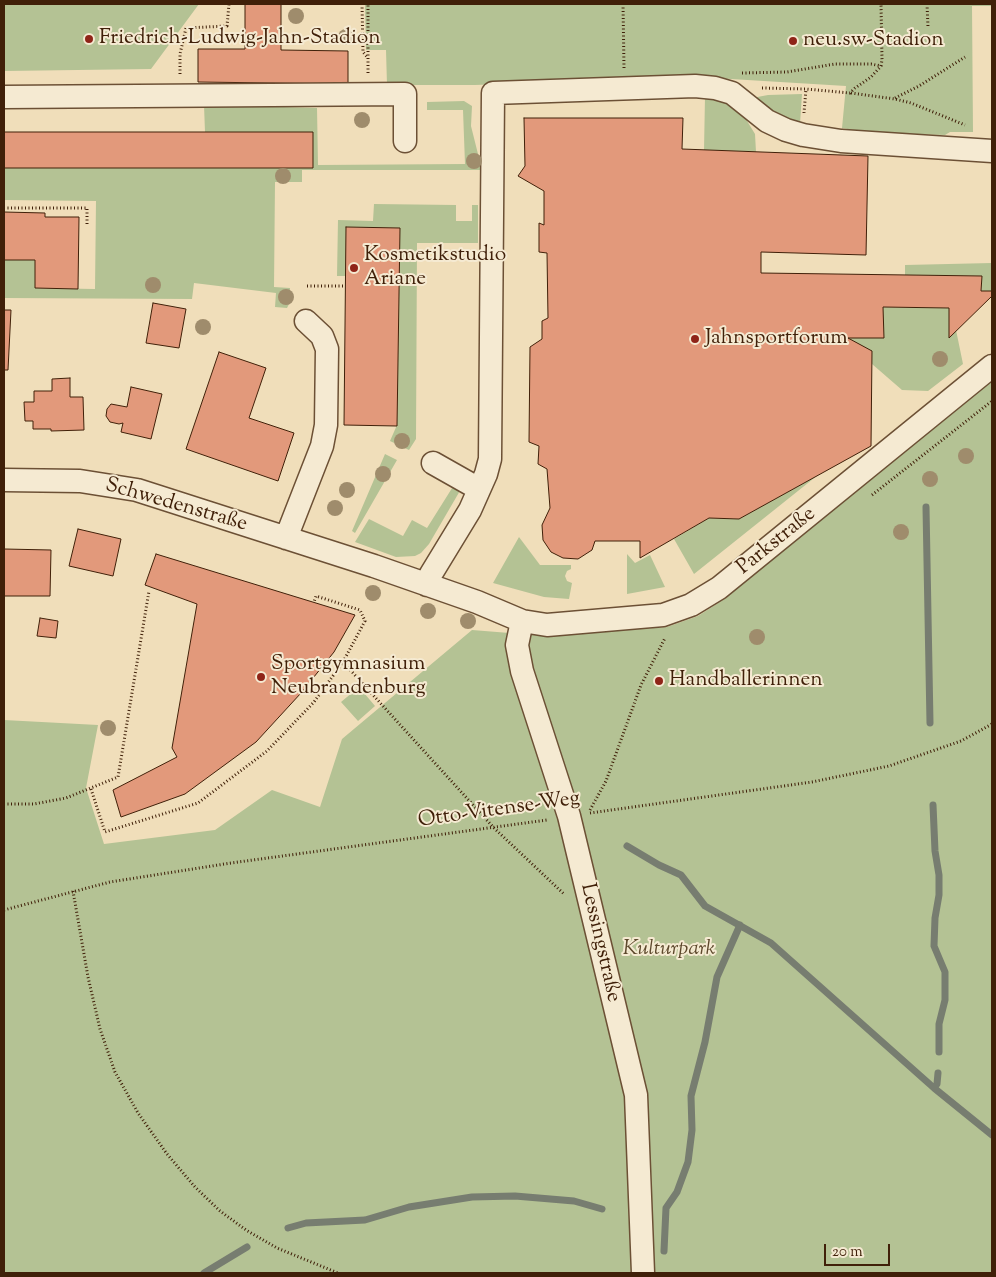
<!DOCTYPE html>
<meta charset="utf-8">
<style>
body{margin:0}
#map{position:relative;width:996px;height:1277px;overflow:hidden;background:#f0deba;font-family:"Sorts Mill Goudy",serif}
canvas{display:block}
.frame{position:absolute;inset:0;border:5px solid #402009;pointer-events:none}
.scale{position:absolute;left:824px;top:1244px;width:66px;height:22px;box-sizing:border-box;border:2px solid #402009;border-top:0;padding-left:6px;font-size:15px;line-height:18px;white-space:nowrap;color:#402009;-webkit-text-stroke:4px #f5ead2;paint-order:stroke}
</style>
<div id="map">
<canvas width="996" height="1277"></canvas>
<div class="frame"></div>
<div class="scale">20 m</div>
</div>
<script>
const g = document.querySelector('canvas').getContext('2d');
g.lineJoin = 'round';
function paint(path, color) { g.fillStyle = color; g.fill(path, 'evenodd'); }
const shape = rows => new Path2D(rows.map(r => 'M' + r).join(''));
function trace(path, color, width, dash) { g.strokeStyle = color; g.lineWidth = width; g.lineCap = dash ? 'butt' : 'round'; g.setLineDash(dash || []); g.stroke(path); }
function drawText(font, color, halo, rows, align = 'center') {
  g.font = font + ' "Sorts Mill Goudy",serif'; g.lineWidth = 4; g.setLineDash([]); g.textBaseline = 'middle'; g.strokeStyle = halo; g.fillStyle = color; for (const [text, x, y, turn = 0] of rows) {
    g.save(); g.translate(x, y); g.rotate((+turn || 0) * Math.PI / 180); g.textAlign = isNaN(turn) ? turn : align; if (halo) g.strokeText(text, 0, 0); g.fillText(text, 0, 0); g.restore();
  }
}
paint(shape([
 [4,4,199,4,151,69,4,71],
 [365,4,992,4,992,6,972,6,973,132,950,132,945,135,870,133,842,128,846,86,698,77,475,85,387,85,386,50,366,50],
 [802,94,800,124,770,112,752,98,768,95],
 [705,97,726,103,744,116,755,134,756,152,704,150],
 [464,101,472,106,471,126,482,170,302,170,302,182,275,182,274,287,290,288,289,304,287,308,275,307,276,293,194,283,192,299,4,298,4,260,35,260,35,288,95,289,96,201,4,200,4,168,313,168,313,133,205,132,204,105,283,103,284,107,317,108,318,165,465,164,463,110,427,110,427,102],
 [374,204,456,205,456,221,472,221,472,205,478,205,478,243,417,243,416,439,409,450,390,441,397,425,400,228,346,227,346,276,337,276,338,220,373,221],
 [992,263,992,291,981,291,982,276,905,275,905,265],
 [883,307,949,308,949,337,956,330,963,364,928,391,902,390,872,364,848,338,883,338],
 [992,381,992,1273,4,1273,4,720,98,725,86,788,104,844,215,830,272,790,320,807,342,739,472,630,547,636,667,627,698,616,726,598,778,553],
 [385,454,397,460,355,533,352,531],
 [818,475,694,574,674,539,709,518,739,519],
 [454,485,461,489,429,544,421,553,415,556,396,557,355,542,369,519,403,536,412,520,427,528],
 [519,537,540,565,571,565,571,569,567,571,565,576,567,581,572,583,569,599,544,597,493,583],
 [627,554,635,563,650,555,665,587,627,594],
 [359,687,375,706,358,721,341,702]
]), '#b4c294');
trace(shape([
 [926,507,930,723],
 [933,805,935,851,939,875,939,895,935,918,934,946,945,972,945,1000,939,1024,939,1052],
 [627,846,659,865,681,875,705,906,771,943,934,1088,992,1135],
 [934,1088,937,1084,938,1073],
 [288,1228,306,1223,365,1220,409,1207,472,1197,515,1196,574,1201,602,1209],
 [664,1251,666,1208,677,1192,688,1162,692,1130,691,1096,705,1042,717,977,740,925],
 [204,1273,247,1247]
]), '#777d70', 7);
const building = shape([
 [245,4,281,4,281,50,348,51,348,84,198,82,198,49,245,49,245,4],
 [524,118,683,118,682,149,868,156,866,255,761,252,761,273,982,276,981,291,992,291,992,296,949,338,949,308,883,307,884,338,848,338,872,351,871,446,739,519,709,518,640,558,640,541,595,541,592,550,578,559,563,558,551,552,543,540,542,525,550,508,547,469,538,464,539,446,529,442,530,347,542,339,542,321,548,318,547,253,539,252,539,223,544,225,544,191,518,176,525,166,524,118],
 [4,132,313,132,313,168,4,168,4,132],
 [4,212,45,213,45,217,79,217,78,289,35,288,35,260,4,260,4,212],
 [346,227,400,228,397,426,344,425,346,227],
 [153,303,186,309,179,348,146,343,153,303],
 [4,310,11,310,8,370,4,370,4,310],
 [219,352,266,368,249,418,294,433,278,481,186,449,219,352],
 [70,378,70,397,83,397,84,430,51,431,51,429,33,429,33,421,25,421,24,402,34,402,34,391,52,391,52,379,70,378],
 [131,387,162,394,151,439,121,432,123,423,119,424,110,422,106,416,107,409,111,404,127,407,131,387],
 [78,529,121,539,113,576,69,566,78,529],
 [4,549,51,550,50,596,4,596,4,549],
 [156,554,355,615,334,652,301,693,256,742,185,794,121,817,113,790,177,757,172,748,197,604,145,585,156,554],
 [40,618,58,621,56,638,37,636,40,618]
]);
paint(building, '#e2997b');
trace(building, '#402009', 1);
const minor = shape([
 [4,97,405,94,405,141],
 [433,463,479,489],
 [4,480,80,481,137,490,374,566,477,602,522,621,547,625,663,615,691,605,719,588,992,366],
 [286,538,322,446,326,425,327,349,322,336,306,321],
 [427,585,431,574,470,510,486,474,490,459,493,93,695,86,715,88,732,93,767,121,786,130,803,135,841,141,992,151],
 [522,621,517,645,522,671,569,816,636,1095,643,1273]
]);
trace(minor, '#6c5035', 25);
trace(shape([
 [362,4,363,52,368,58],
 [623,4,624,68],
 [927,4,928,27],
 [368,73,368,4],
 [742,73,787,72,835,64,871,64,881,66],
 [180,74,180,54,186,28,227,26,229,4],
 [762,88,806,89,850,93,855,88,871,77,881,66,882,60,881,4],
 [851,93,895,99,911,103,965,125],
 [895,98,919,86,965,57],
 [804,113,806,89],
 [4,208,87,208,87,225],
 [307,286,345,286],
 [872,495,992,401],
 [343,662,494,828,565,895],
 [91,789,105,832,198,803,267,751,314,702,343,662,365,621,360,610,316,596,314,602],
 [4,804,34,804,66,798,118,777,149,591],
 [590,810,606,781,641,685,665,638],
 [590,813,812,782,889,766,961,741,992,724],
 [73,891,88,977,100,1029,115,1072,138,1113,167,1154,195,1187,220,1211,246,1230,277,1248,338,1273],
 [4,910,110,882,231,863,547,820]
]), '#402009', 3, [1, 2.5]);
trace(minor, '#f5ead2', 22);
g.fillStyle = '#9f8c6c';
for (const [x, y] of [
 [296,16],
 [346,37],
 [362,120],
 [474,161],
 [283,176],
 [153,285],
 [286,297],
 [203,327],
 [940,359],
 [402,441],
 [966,456],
 [383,474],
 [930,479],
 [347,490],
 [335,508],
 [901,532],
 [373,593],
 [428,611],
 [468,621],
 [757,637],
 [108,728]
]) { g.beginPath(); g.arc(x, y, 8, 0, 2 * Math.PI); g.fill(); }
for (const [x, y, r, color] of [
 [89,39,5,"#8f2418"],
 [793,41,5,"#8f2418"],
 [354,268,5,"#8f2418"],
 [695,339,5,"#8f2418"],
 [261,677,5,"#8f2418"],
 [659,681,5,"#8f2418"]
]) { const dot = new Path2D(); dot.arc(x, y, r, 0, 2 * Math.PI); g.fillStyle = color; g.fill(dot); trace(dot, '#f5ead2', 2); }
drawText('21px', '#402009', '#f5ead2', [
 ["Friedrich-Ludwig-Jahn-Stadion",99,39],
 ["neu.sw-Stadion",803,41],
 ["Kosmetikstudio",364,256],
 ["Ariane",364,280],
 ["Jahnsportforum",705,339],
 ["Sportgymnasium",271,665],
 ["Neubrandenburg",271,689],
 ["Handballerinnen",669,681]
], 'left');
drawText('21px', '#402009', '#f5ead2', [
 ["Schwedenstraße",176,506,16],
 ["Parkstraße",777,542,-39],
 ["Otto-Vitense-Weg",499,811,-8],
 ["Lessingstraße",599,943,77]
]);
drawText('italic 21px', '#5d482c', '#f5ead2', [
 ["Kulturpark",669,950]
]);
</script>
